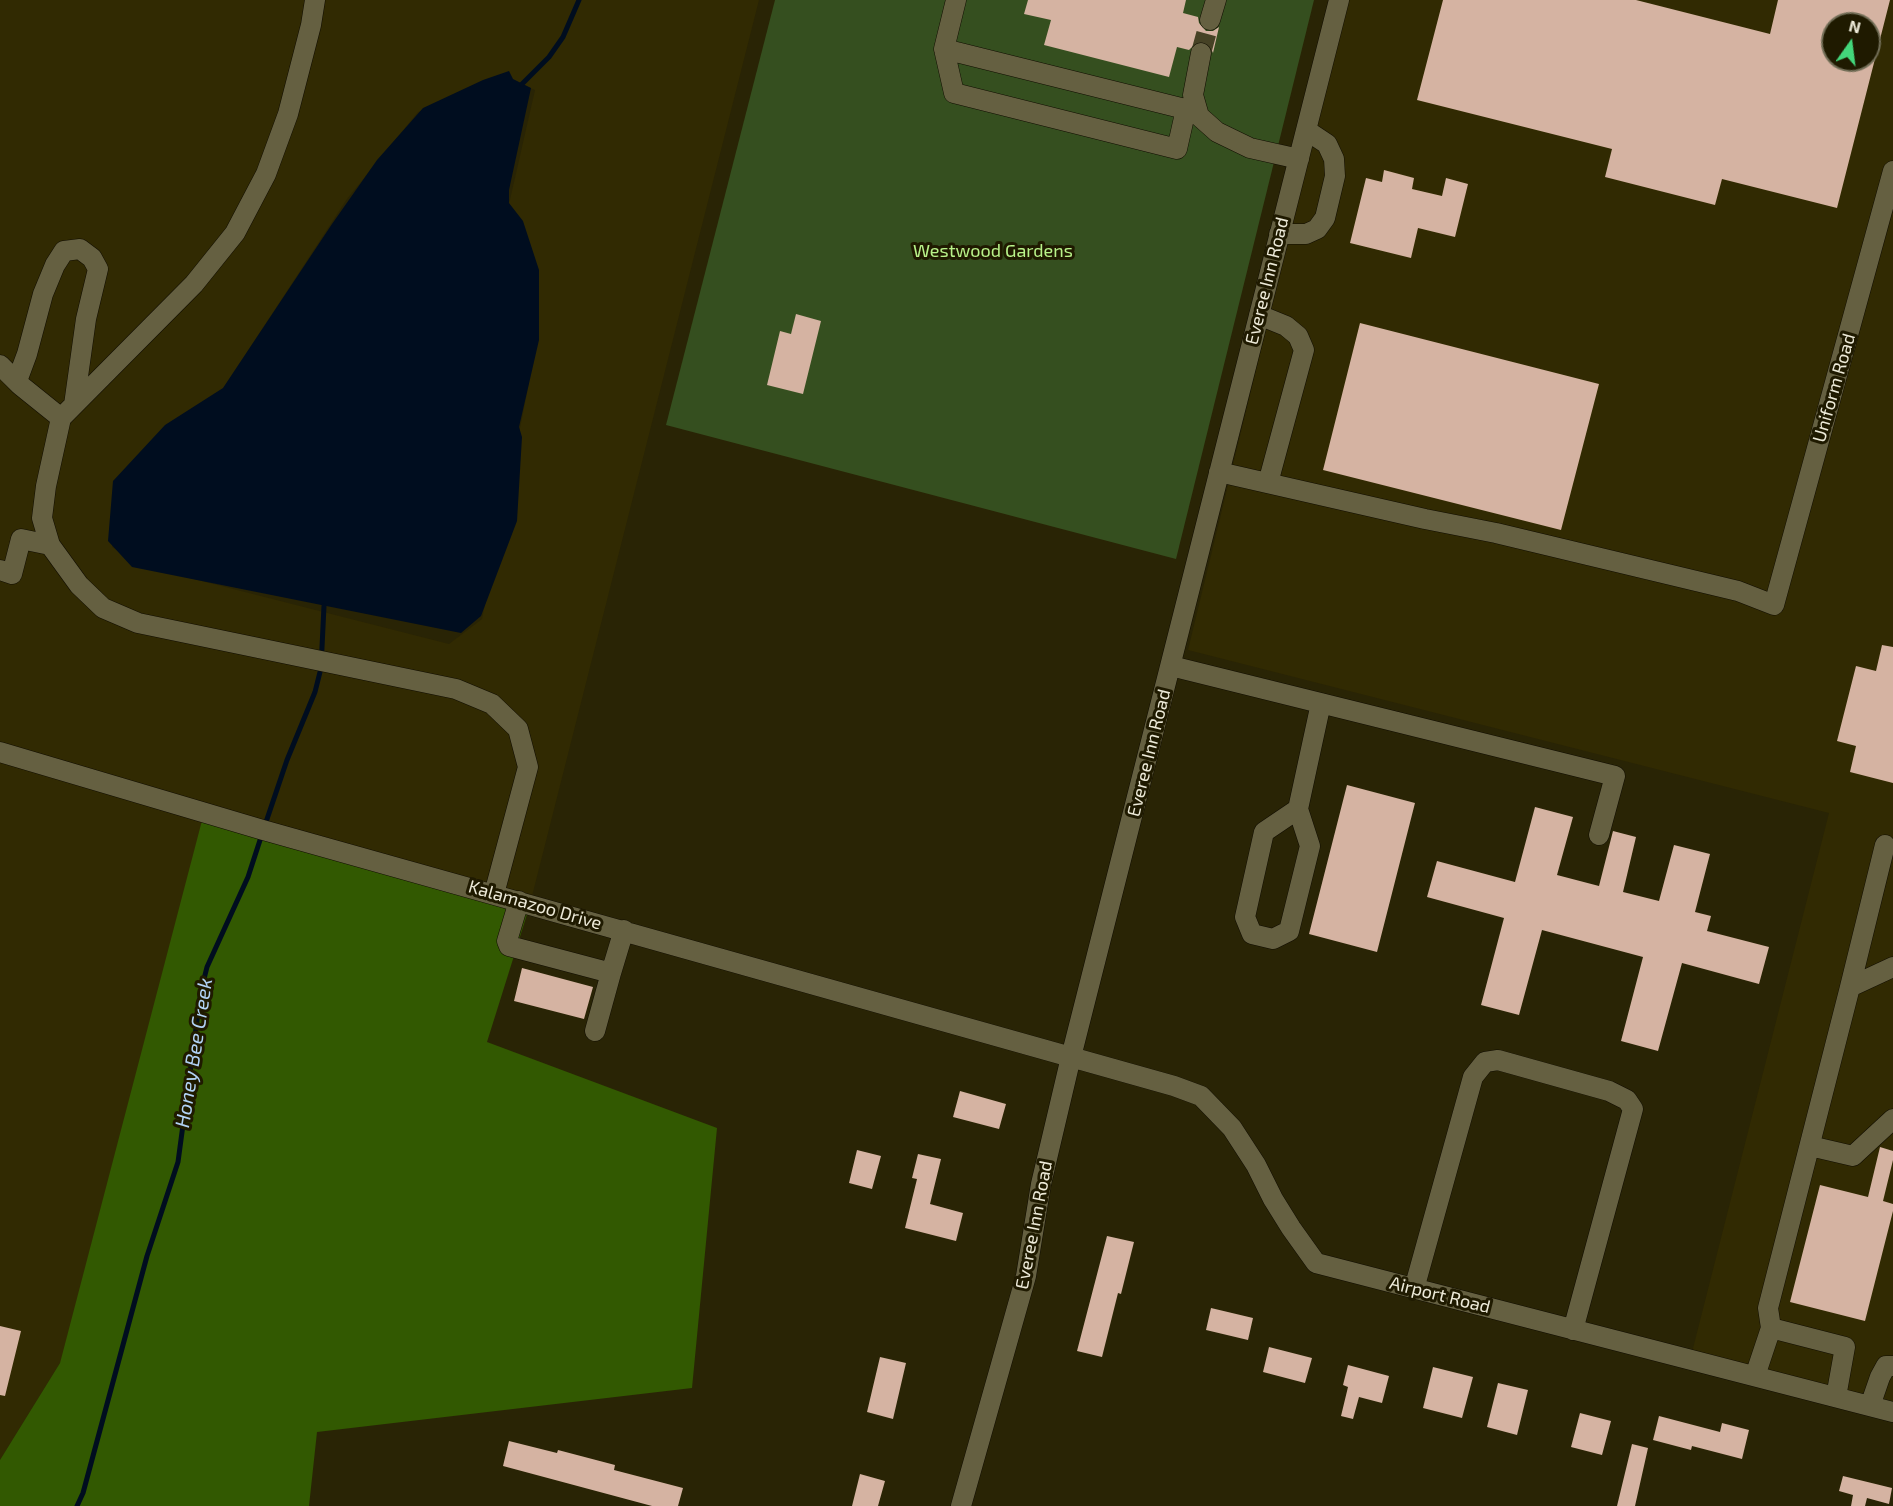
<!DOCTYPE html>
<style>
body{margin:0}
#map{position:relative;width:1893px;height:1506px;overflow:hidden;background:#292405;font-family:"Exo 2",sans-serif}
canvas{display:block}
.north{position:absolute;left:1821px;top:12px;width:60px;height:60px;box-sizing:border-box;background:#1f1a00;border:2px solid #716d56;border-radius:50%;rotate:14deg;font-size:16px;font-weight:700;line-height:24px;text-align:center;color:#edead8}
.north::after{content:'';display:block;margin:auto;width:21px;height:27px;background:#43d77b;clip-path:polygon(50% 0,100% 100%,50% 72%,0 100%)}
</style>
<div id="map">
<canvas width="1893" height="1506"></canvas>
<div class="north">N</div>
</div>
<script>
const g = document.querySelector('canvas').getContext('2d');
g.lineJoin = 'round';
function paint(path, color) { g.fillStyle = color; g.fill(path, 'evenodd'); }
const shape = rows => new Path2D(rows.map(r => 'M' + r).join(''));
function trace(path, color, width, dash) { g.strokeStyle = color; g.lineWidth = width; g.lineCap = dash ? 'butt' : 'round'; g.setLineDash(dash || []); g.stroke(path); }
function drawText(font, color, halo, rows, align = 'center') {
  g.font = font + ' "Exo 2",sans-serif'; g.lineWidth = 6; g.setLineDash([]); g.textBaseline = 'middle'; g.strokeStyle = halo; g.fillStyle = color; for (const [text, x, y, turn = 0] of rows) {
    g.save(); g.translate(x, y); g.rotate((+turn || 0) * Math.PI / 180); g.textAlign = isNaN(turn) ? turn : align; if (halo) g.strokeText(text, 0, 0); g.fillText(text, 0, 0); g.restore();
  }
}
paint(shape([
 [0,0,759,0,529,908,60,1363,0,1460],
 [505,78,535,90,509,204,520,260,529,383,482,619,449,644,143,566,112,547,121,480,214,403,347,199,418,112],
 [1346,0,1893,0,1893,1415,1689,1364,1829,813,1188,650],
 [1833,24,1869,24,1869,60,1833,60]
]), '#312a02');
paint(shape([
 [775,0,1314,0,1176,559,666,425]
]), '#354f1f');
paint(shape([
 [205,809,529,908,487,1042,717,1128,692,1388,317,1432,309,1506,0,1506,0,1460,60,1363]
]), '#325901');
paint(shape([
 [509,71,513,79,531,88,509,190,509,203,523,221,539,270,539,340,519,427,522,437,517,521,481,616,461,633,132,567,108,541,113,481,165,425,223,388,332,224,377,160,423,108,483,80]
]), '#000d1f');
trace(shape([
 [522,84,549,57,563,37,579,0],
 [265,825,287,760,315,692,321,668,324,606],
 [77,1506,83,1493,147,1256,178,1162,201,991,207,967,248,877,262,834]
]), '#000d1f', 5);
paint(shape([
 [1028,0,1186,0,1183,13,1198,17,1199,23,1206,31,1213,31,1219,27,1213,53,1209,44,1203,41,1197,42,1189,50,1177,47,1169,77,1044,45,1051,20,1024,14],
 [1443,0,1636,0,1770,34,1778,0,1890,0,1837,208,1722,179,1715,205,1605,177,1612,149,1417,100],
 [1833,24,1869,24,1869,60,1833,60],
 [1384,170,1414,178,1412,189,1442,196,1446,178,1468,184,1455,237,1418,228,1411,258,1350,243,1366,178,1382,182],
 [796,314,821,321,803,394,767,385,780,331,791,334],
 [1360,323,1599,384,1561,530,1323,470],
 [1882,645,1893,647,1893,783,1850,772,1856,746,1837,741,1856,666,1876,671],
 [1347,785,1415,803,1377,952,1309,934],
 [1535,807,1573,817,1557,875,1599,886,1613,831,1636,837,1623,892,1659,901,1674,845,1710,854,1695,912,1711,916,1707,931,1769,947,1759,984,1682,963,1658,1051,1621,1041,1643,957,1542,930,1519,1015,1481,1005,1504,918,1427,897,1437,861,1515,882],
 [522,968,593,987,584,1019,514,1001],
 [960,1091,1006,1104,999,1129,953,1117],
 [1880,1147,1893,1151,1893,1160,1883,1201,1893,1204,1893,1211,1865,1321,1790,1302,1820,1185,1868,1197],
 [857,1150,881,1156,872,1189,849,1183],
 [918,1154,941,1159,930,1204,963,1213,956,1241,905,1228,917,1179,912,1178],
 [1107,1236,1134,1242,1121,1294,1118,1293,1102,1357,1077,1351],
 [1211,1308,1253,1318,1248,1340,1206,1330],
 [0,1326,21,1331,5,1396,0,1395],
 [1269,1347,1312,1358,1305,1383,1263,1372],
 [880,1357,906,1363,893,1419,867,1412],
 [1348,1365,1389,1376,1382,1403,1359,1397,1353,1419,1341,1416,1348,1387,1343,1385],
 [1433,1367,1473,1377,1462,1418,1423,1408],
 [1498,1383,1528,1390,1517,1435,1487,1427],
 [1580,1413,1611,1421,1602,1455,1571,1447],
 [1659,1416,1720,1432,1722,1423,1749,1430,1742,1459,1692,1446,1691,1450,1653,1440],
 [509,1441,557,1453,558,1450,615,1465,614,1470,683,1488,678,1506,652,1506,503,1466],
 [1632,1444,1648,1448,1635,1506,1617,1506],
 [860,1474,885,1481,878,1506,852,1506],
 [1843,1476,1892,1488,1889,1504,1867,1498,1865,1506,1851,1506,1853,1495,1839,1491]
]), '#d5b3a2');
trace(shape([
 [1201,53,1210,20]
]), '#464225', 20, [20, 10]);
const minor = shape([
 [956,0,944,49,1197,112],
 [1210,20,1216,0],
 [944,49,954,93,1177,149,1186,109],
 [1201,53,1193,95,1199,116,1217,132,1250,148,1299,159],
 [1279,234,1306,234,1317,229,1325,218,1335,176,1334,159,1327,144,1306,130],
 [1259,315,1286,326,1298,336,1304,350,1268,483],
 [0,365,20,385,61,418,46,486,42,518,50,545,79,585,103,608,138,623,456,689,492,704,518,729,528,767,494,894],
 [17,381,27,354,43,294,55,265,64,251,80,249,92,258,98,269,86,319,74,405],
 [61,418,194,284,235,233,266,174,288,114,311,25,315,0],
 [1219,472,1425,519,1496,533,1738,591,1774,605,1893,171],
 [0,570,12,574,21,539,50,545],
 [1171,666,1615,776,1599,835],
 [0,752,263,830,1174,1086,1201,1096,1232,1128,1256,1165,1273,1199,1291,1228,1316,1263,1893,1412],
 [1298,809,1264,832,1245,917,1252,934,1273,939,1289,931,1310,846,1298,809,1321,703],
 [519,901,507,941,509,946,611,973,624,930],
 [1850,987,1885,845],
 [595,1031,611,973],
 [1810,1146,1853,1156,1893,1119],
 [1414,1289,1473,1077,1485,1062,1498,1060,1609,1091,1627,1100,1633,1109,1573,1330],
 [1771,1328,1768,1308,1850,987,1893,967],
 [1755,1376,1771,1328,1845,1347,1836,1397],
 [1870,1406,1880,1377,1886,1366,1893,1366],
 [961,1506,1026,1276,1041,1184,1071,1057,1339,0]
]);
trace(minor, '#110d00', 21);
trace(minor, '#656041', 20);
drawText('18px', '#b8f289', '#1f1a00', [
 ["Westwood Gardens",993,251]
]);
drawText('18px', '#edead8', '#1f1a00', [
 ["Everee Inn Road",1267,281,-76],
 ["Uniform Road",1834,388,-74],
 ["Everee Inn Road",1149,753,-76],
 ["Kalamazoo Drive",535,905,16],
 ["Everee Inn Road",1034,1225,-79],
 ["Airport Road",1440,1295,14]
]);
drawText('italic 20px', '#b2d3f5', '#1f1a00', [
 ["Honey Bee Creek",194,1053,-81]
]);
</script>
